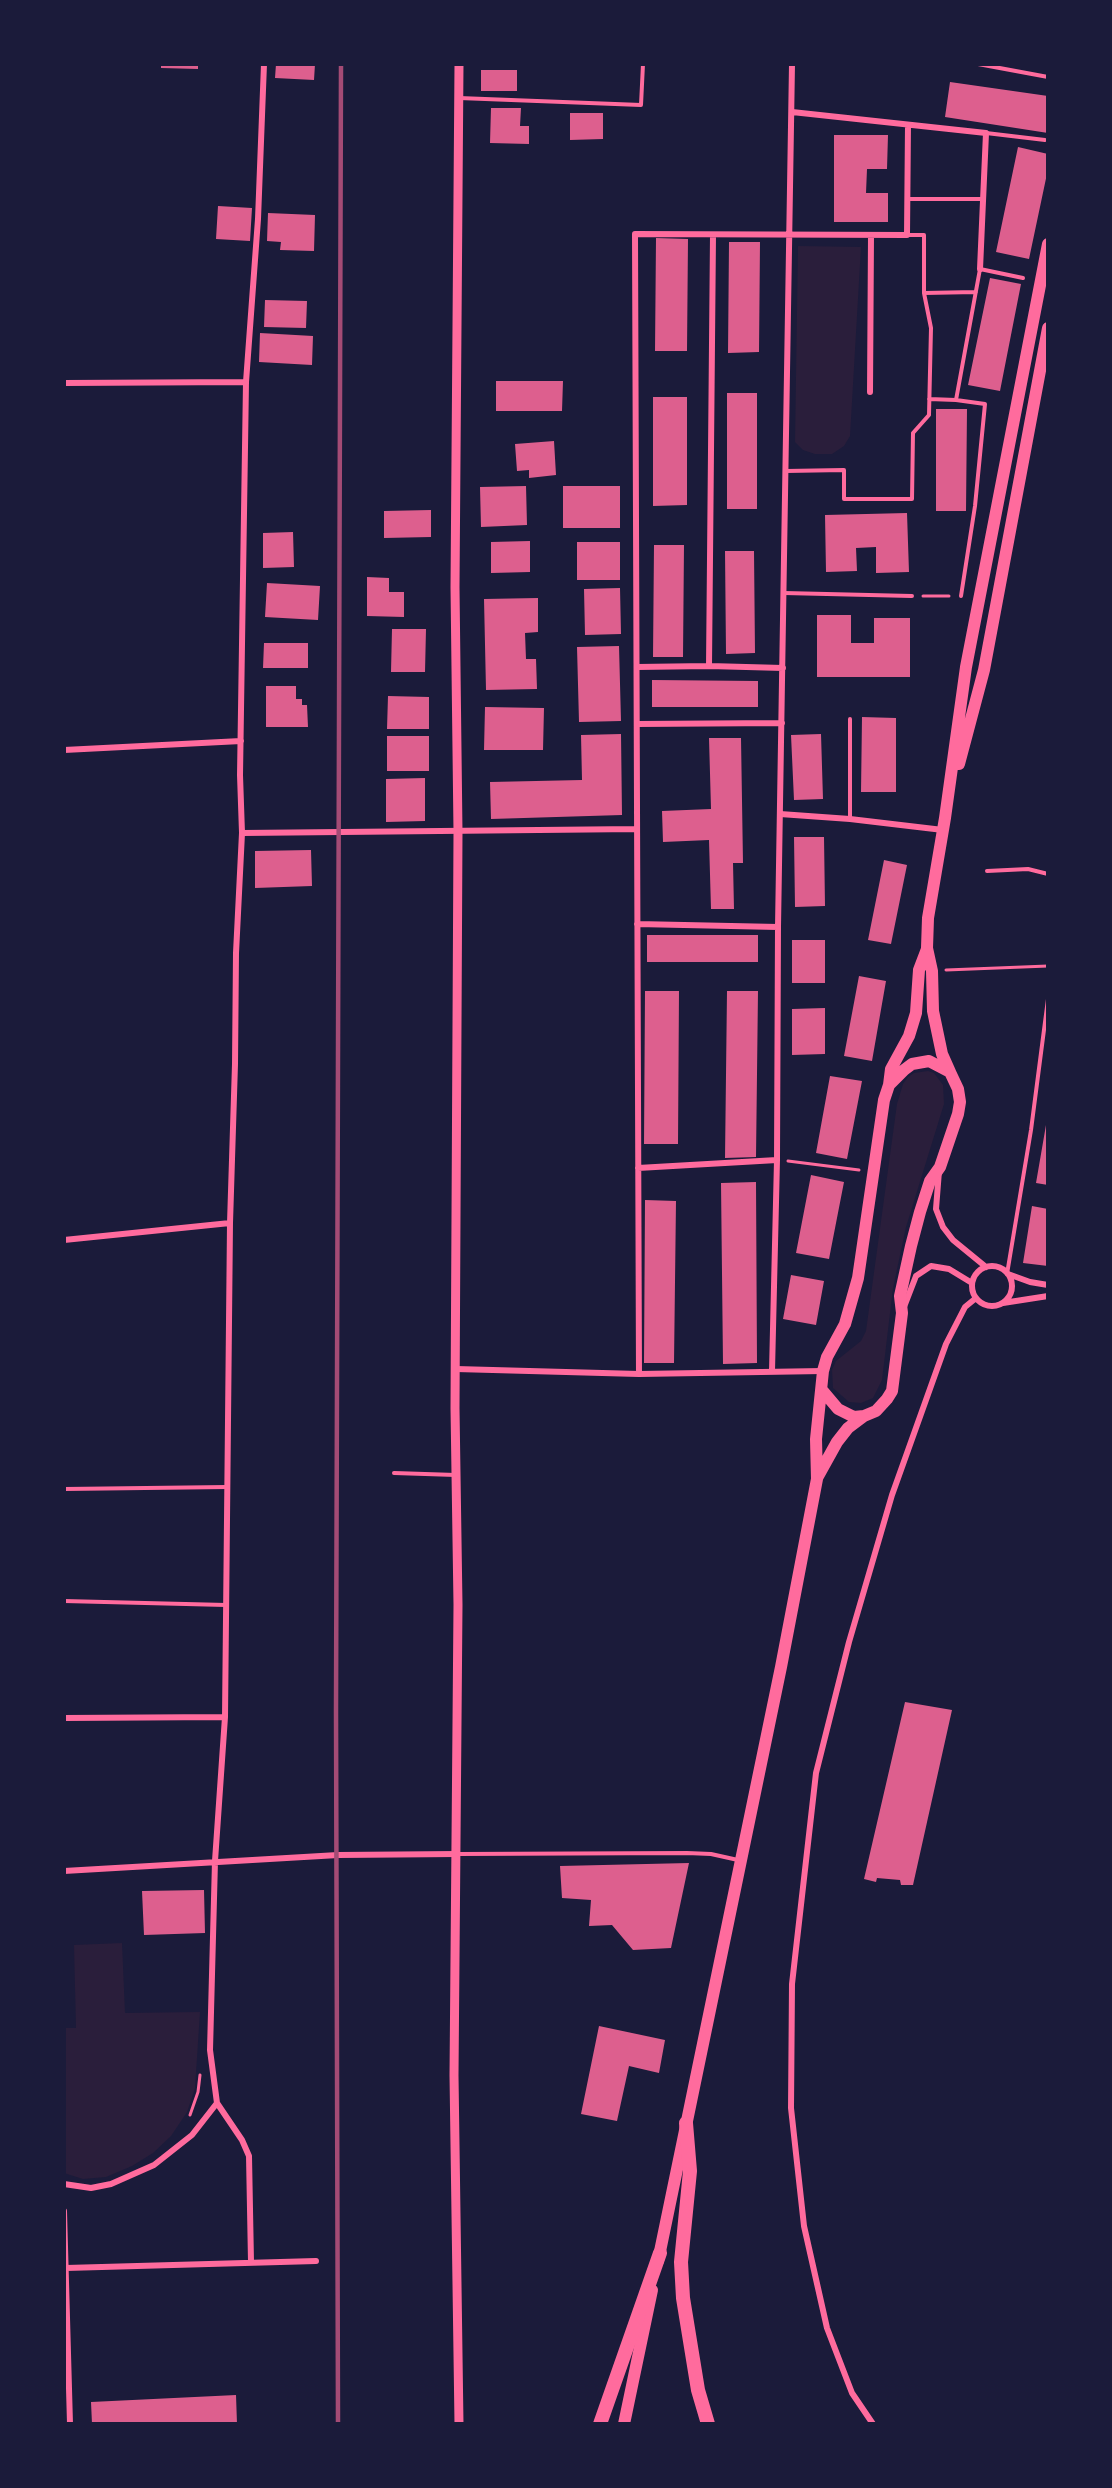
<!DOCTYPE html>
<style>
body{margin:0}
#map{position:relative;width:1112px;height:2488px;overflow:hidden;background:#1b1b3a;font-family:Figtree,sans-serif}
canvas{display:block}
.frame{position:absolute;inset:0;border:66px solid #1b1b3a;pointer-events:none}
</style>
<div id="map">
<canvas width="1112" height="2488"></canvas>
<div class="frame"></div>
</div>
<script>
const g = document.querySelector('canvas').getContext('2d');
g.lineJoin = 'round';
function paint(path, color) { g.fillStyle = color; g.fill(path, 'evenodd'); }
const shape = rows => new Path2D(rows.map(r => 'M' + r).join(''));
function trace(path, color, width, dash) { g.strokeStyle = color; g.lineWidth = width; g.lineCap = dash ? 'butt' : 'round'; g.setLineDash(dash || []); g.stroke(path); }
paint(shape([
 [798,246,861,247,850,436,844,446,832,454,815,454,803,450,795,442],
 [928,1071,934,1073,943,1085,944,1104,906,1227,893,1288,882,1380,873,1398,861,1403,849,1402,833,1388,832,1370,836,1361,861,1341,866,1331,897,1104,903,1084,908,1077,914,1073],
 [122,1943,125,2013,200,2012,195,2088,187,2112,171,2136,153,2153,132,2166,106,2177,83,2179,64,2173,65,2028,76,2028,74,1945]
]), '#2a1e3b');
paint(shape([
 [161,64,198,64,198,69,161,68],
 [276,64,315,64,314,80,275,78],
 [481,70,517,70,517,91,481,91],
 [950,82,1048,96,1048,133,945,117],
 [491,108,521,108,520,126,529,126,529,144,490,143],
 [570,113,603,113,603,139,570,140],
 [834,135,888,135,887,169,867,169,866,193,888,193,888,222,834,222],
 [1018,147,1048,154,1048,169,1029,259,996,252],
 [218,206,252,208,250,241,216,239],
 [268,213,315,215,314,251,280,250,281,242,267,241],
 [656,238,688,239,687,351,655,351],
 [729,242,760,242,759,352,728,353],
 [990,278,1021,284,1000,391,968,385],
 [265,300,307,301,306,328,264,327],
 [260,333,313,336,312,365,259,362],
 [496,381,563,381,562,411,496,411],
 [727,393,757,393,757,509,727,509],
 [653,397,687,397,687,505,653,506],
 [936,409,967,409,966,511,936,511],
 [554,441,556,475,529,478,529,470,517,471,515,444],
 [526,486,527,525,481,527,480,487],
 [563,486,620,486,620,528,563,528],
 [431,510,431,537,384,538,384,511],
 [907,513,909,572,876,573,876,547,856,548,857,571,826,572,825,515],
 [293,532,294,567,263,568,263,533],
 [530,541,530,572,491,573,491,542],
 [577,542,620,542,620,580,577,580],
 [654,545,684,545,683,657,653,657],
 [725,551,754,551,755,653,726,654],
 [367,577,389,578,389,592,404,592,404,617,367,616],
 [267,583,320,586,318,620,265,617],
 [620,588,621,634,585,635,584,589],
 [538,598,538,632,525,633,526,659,536,659,537,689,486,690,484,599],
 [817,615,851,615,851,643,874,643,874,618,910,618,910,677,817,677],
 [392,629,426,629,425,672,391,672],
 [264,643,308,643,308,668,263,668],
 [619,646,621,721,579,722,577,647],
 [652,680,758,681,758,707,652,707],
 [266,686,296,686,296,699,302,699,302,705,307,705,308,727,266,727],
 [388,696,429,697,429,729,387,729],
 [485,707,544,708,543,750,484,750],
 [862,717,896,718,896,792,861,792],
 [621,734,622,815,491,819,490,782,582,780,581,735],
 [821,734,823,799,794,800,791,735],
 [387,736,429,736,429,771,387,771],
 [709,738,741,738,743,863,733,863,734,909,711,909,709,840,663,842,662,811,711,809],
 [425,778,425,821,386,822,386,779],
 [794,837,824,837,825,906,795,907],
 [311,850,312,886,255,888,255,851],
 [884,860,907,865,891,944,868,940],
 [647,935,758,935,758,962,647,962],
 [792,940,825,940,825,983,792,983],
 [859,976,886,981,872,1061,844,1056],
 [645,991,679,991,678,1144,644,1144],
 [727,991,758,991,756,1157,725,1158],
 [825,1008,825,1054,792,1055,792,1009],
 [830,1076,862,1081,847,1159,816,1153],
 [1046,1125,1048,1126,1048,1185,1036,1183],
 [811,1175,844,1182,829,1259,796,1253],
 [756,1182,757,1363,723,1364,721,1183],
 [645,1200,676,1201,674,1363,644,1363],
 [1032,1206,1048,1209,1048,1266,1023,1263],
 [791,1275,824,1281,816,1325,783,1319],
 [905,1702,952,1710,913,1885,901,1885,900,1880,877,1878,876,1882,864,1879],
 [689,1863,671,1948,633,1950,612,1925,589,1926,591,1900,562,1898,560,1866],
 [204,1890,205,1933,144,1935,142,1891],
 [599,2026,665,2040,659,2073,629,2066,617,2121,581,2114],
 [236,2395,237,2424,92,2424,91,2402]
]), '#dd5f8e');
trace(shape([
 [923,596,949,596],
 [946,970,1048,966],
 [788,1161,859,1170],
 [190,2115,198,2092,200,2075]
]), '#ff6b9d', 3);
trace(shape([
 [978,64,1048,77],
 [459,98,641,105,643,64],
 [986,133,1045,140],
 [907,199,983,199],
 [924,293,976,292],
 [929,399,956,400,985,404,975,506,961,596],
 [956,400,980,269,1023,278],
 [786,471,844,470,844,499,912,499,913,433,929,415,931,328,924,293,924,235,907,235],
 [784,593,912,596],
 [850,719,850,819],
 [987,871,1028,869,1048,874],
 [1007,1274,1031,1130,1048,999],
 [394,1473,456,1475],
 [64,1489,227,1487],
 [64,1601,226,1605],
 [458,1854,687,1853,711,1854,738,1860]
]), '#ff6b9d', 4);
trace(shape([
 [792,112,986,133,980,269],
 [64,383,246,382],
 [870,392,871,236],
 [709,666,713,235],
 [637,667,709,666,783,668],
 [637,724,782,723],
 [64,750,241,741],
 [780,814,850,819,943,830],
 [242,833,637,829],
 [637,924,778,927],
 [638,1168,777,1160],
 [939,1171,936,1209,943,1227,953,1240,986,1267],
 [64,1240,230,1223],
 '972 1286a20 20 0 1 1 40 0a20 20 0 1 1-40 0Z',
 [1008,1274,1030,1282,1048,1285],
 [1003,1303,1048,1296],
 [904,1307,916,1276,931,1266,949,1269,972,1283],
 [456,1369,639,1374,823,1371],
 [772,1371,777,1160,778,927,792,64],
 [639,1374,635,234,907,235,908,125],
 [64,1718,225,1717],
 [64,1871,338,1855,457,1854],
 [64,2184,91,2188,111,2184,154,2165,192,2135,217,2103],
 [64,2211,70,2424],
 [251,2262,249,2156,242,2140,217,2103,210,2050,215,1861,225,1717,230,1223,235,1064,236,953,242,833,240,775,246,382,258,219,264,64],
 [66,2268,316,2261],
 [873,2424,852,2393,827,2328,804,2226,791,2108,792,1984,816,1773,849,1642,892,1495,946,1344,965,1307,976,1298]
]), '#ff6b9d', 6);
trace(shape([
 [459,2424,454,2075,458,1605,455,1408,458,832,455,587,459,64]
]), '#ff6b9d', 9);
trace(shape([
 [959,764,984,670,1048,328],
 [950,1072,942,1054,933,1011,932,971,927,948,928,918,945,818,966,667,1048,244],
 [889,1085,891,1069,909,1036,916,1013,919,970,927,949],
 [817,1478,837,1442,848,1428,864,1416],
 [658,2261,781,1667,817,1479,816,1439,823,1371,827,1357,845,1324,858,1278,884,1100,889,1085,904,1070,912,1064,929,1061,950,1072,958,1089,960,1102,958,1114,940,1167,930,1181,920,1212,911,1246,900,1296,902,1313,892,1391,887,1399,876,1411,864,1416,854,1417,838,1409,822,1390],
 [624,2424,652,2290]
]), '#ff6b9d', 12);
trace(shape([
 [686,2123,690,2171,681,2262,683,2298,698,2390,708,2424],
 [600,2424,660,2253]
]), '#ff6b9d', 14);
trace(shape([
 [338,2424,336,1709,341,64]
]), '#a44b75', 4.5);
</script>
